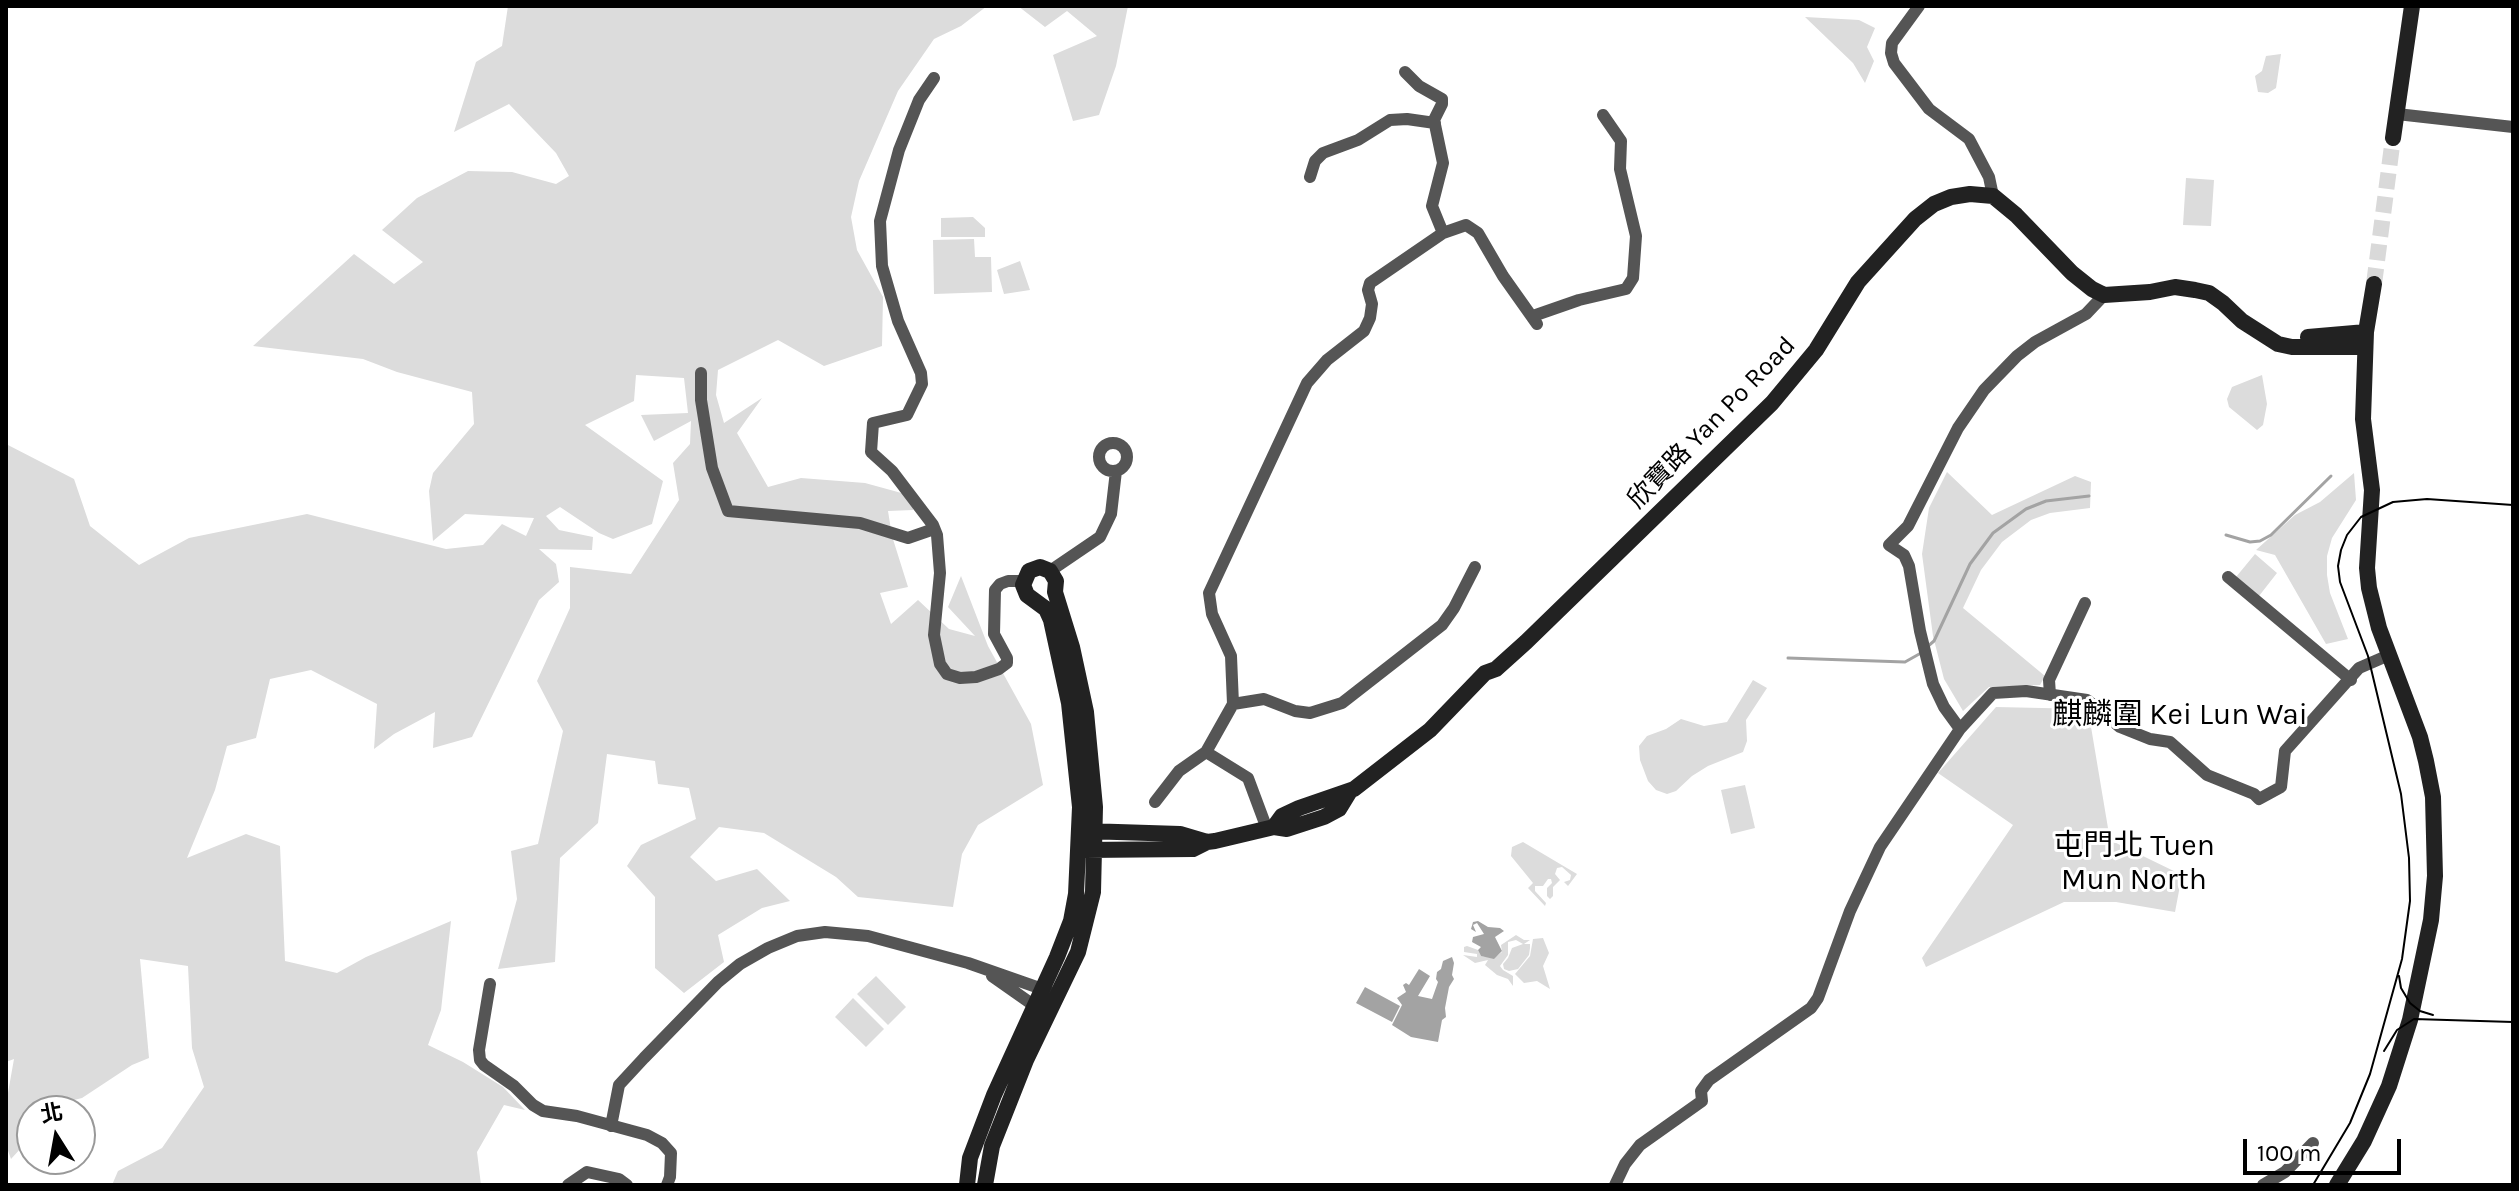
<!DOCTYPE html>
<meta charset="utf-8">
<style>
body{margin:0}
#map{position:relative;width:2519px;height:1191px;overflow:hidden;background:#fff;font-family:Karla,"Noto Sans TC",sans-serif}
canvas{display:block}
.frame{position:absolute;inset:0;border:8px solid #000;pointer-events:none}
.north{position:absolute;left:16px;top:1095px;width:80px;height:80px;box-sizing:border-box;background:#fff;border:2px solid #999;border-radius:50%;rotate:349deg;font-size:22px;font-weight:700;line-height:32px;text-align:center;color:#000}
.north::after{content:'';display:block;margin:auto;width:28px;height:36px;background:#000;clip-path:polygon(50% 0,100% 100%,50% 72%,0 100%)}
.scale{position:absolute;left:2243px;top:1139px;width:158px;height:36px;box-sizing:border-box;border:4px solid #000;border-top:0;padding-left:10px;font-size:24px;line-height:28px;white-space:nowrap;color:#000;-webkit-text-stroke:6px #fff;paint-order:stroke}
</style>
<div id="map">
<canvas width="2519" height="1191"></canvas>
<div class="frame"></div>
<div class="north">北</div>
<div class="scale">100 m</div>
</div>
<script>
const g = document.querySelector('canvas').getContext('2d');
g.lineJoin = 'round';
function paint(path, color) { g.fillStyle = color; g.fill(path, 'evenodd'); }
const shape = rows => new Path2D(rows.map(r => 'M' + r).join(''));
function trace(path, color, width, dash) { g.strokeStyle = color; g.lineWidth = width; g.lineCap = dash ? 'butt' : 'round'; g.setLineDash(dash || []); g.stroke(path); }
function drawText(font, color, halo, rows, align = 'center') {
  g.font = font + ' Karla,"Noto Sans TC",sans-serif'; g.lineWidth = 6; g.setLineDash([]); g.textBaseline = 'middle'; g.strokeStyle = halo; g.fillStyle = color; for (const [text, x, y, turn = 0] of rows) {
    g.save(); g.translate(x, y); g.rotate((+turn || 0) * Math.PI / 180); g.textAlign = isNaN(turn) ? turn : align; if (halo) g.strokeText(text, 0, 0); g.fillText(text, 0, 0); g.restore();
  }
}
paint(shape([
 [508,6,987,6,961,26,934,39,898,91,859,181,851,217,857,250,883,297,882,346,824,366,778,340,718,370,716,395,724,423,762,398,737,433,768,487,801,478,865,483,916,497,913,510,888,511,892,536,908,587,880,593,891,624,918,600,949,629,975,636,948,607,961,576,988,646,1031,724,1043,785,978,825,962,854,953,907,858,897,836,877,764,833,719,827,690,857,716,881,757,869,790,901,762,908,718,935,724,962,684,993,655,968,655,897,627,866,641,845,696,819,689,788,658,784,655,761,607,754,598,823,560,858,555,962,498,969,517,899,511,851,538,844,563,731,537,681,570,608,570,567,631,574,679,500,673,463,690,444,691,421,654,441,641,415,688,413,684,378,636,375,634,401,585,425,663,481,652,524,613,539,599,533,560,507,546,516,559,530,593,537,592,550,539,549,556,564,559,582,539,600,472,737,433,748,435,712,394,734,374,749,377,704,311,670,270,679,256,738,227,746,215,790,187,858,246,834,280,846,285,961,337,973,366,957,451,921,441,1010,428,1045,463,1062,503,1087,525,1110,504,1105,477,1152,481,1185,112,1185,118,1171,162,1148,204,1087,192,1048,188,966,140,959,149,1058,132,1065,82,1098,62,1103,55,1111,32,1111,32,1136,11,1159,6,1145,6,1104,14,1059,6,1062,6,444,74,479,90,526,139,565,189,538,307,514,446,549,483,545,502,524,526,536,534,518,465,514,433,541,429,491,433,473,474,424,472,392,397,372,363,359,253,346,354,254,394,284,423,262,382,230,417,198,468,171,512,172,556,184,569,176,556,153,509,104,454,132,476,62,502,46],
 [1018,6,1128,6,1116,66,1099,115,1073,121,1053,55,1097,36,1067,11,1045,27],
 [1805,17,1859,20,1875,28,1867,47,1874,61,1865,83,1853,63],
 [2281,54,2276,88,2268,93,2258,92,2255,76,2262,71,2266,56],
 [2186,178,2214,180,2211,226,2183,225],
 [973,217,985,228,985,237,941,237,941,218],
 [974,239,975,257,991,257,992,292,934,294,933,240],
 [1020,261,1030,290,1004,294,997,270],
 [2262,375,2267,404,2263,425,2257,430,2229,407,2227,399,2232,387],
 [1947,472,1992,515,2075,476,2091,482,2090,508,2050,513,2031,520,2002,542,1981,570,1963,608,2045,676,2040,685,1989,687,1963,711,1944,679,1933,636,1922,554,1929,508],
 [2354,473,2356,500,2332,538,2327,556,2327,575,2330,593,2348,639,2326,644,2275,555,2256,550,2295,515,2320,502],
 [2255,554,2277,573,2259,596,2236,577],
 [1753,680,1767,688,1746,720,1747,741,1743,752,1708,766,1692,776,1676,791,1667,794,1656,790,1648,781,1640,760,1639,746,1647,736,1666,729,1681,719,1704,726,1727,722],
 [1996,707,2088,709,2110,840,2182,875,2175,912,2116,902,2064,902,1926,967,1922,958,2013,825,1938,773],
 [1745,785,1755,828,1731,834,1721,790],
 [1523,842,1577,874,1568,886,1564,882,1570,880,1571,875,1562,867,1557,868,1555,874,1560,880,1553,887,1553,896,1550,899,1547,896,1547,888,1552,883,1551,879,1548,879,1543,886,1535,886,1535,891,1546,903,1545,906,1528,888,1533,883,1511,856,1512,847],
 [1516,935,1524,940,1530,940,1524,944,1530,944,1530,948,1529,955,1518,969,1509,971,1504,969,1503,964,1508,958,1512,948,1523,944,1516,940,1508,942,1508,955,1500,966,1503,970,1513,976,1513,986,1508,979,1497,975,1485,965,1488,960,1475,963,1463,955,1477,957,1477,954,1464,952,1464,947,1467,946,1478,950,1481,956,1494,958,1502,952,1501,945],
 [1543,938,1549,953,1543,966,1550,989,1537,981,1524,983,1515,974,1530,956,1533,939],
 [876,976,906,1007,888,1025,857,994],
 [853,998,884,1029,866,1047,835,1017]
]), '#dcdcdc');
paint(shape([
 [1478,921,1488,927,1500,928,1504,931,1495,937,1502,951,1494,959,1481,956,1478,950,1481,947,1472,942,1473,937,1484,934,1477,923,1473,925,1476,932,1471,929,1473,922],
 [1452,957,1454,963,1452,975,1454,979,1449,987,1445,1008,1446,1017,1442,1020,1438,1042,1411,1037,1392,1025,1402,1005,1397,998,1406,992,1403,985,1406,983,1409,985,1419,969,1430,976,1418,996,1432,999,1438,982,1436,979,1437,972,1441,969,1443,961],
 [1365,987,1400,1006,1392,1022,1356,1003]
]), '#a3a3a3');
trace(shape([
 [2226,535,2250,542,2260,541,2271,535,2331,476],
 [1927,647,1934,641,1970,564,1993,533,2026,509,2046,501,2089,496],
 [1788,658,1905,662,1921,653]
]), '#a3a3a3', 3);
trace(shape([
 [2374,284,2393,138]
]), '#d9d9d9', 16, [16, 8]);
trace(shape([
 [1919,6,1892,43,1891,53,1894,63,1929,109,1969,139,1989,177,1993,196],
 [1405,72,1419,86,1442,99,1442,104,1434,120,1443,163,1432,206,1443,233],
 [934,78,919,100,899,150,880,221,882,266,898,321,921,373,922,384,907,415,873,423,871,452,892,471,933,525,937,535,940,573,934,635,940,664,947,674,960,678,976,677,999,669,1007,663,1007,658,994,634,995,590,1000,584,1008,581,1023,581],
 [2397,114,2513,127],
 [1310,177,1315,161,1323,153,1358,140,1390,120,1407,119,1435,123],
 [1533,316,1579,300,1626,289,1633,278,1636,236,1620,169,1621,141,1603,115],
 [701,373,701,400,712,468,728,511,860,523,908,538,934,529],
 '1099 457a14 14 0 1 1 28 0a14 14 0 1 1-28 0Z',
 [1050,571,1100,537,1111,514,1116,471],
 [2228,577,2351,680],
 [2050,695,2049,680,2085,603],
 [1233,704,1264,699,1295,711,1310,713,1342,703,1442,625,1454,608,1475,567],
 [1960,729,1944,707,1933,684,1920,631,1909,566,1904,555,1889,545,1908,526,1958,428,1984,390,2017,356,2035,342,2086,314,2104,295],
 [1206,752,1248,778,1267,829],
 [1155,802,1179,771,1206,752,1233,704,1231,656,1212,614,1209,593,1307,383,1327,360,1364,331,1370,318,1372,304,1368,290,1370,283,1443,233,1466,225,1478,233,1503,276,1537,324],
 [992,976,1039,1009],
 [490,984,479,1050,480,1060,484,1065,514,1086,533,1105,543,1111,577,1116,647,1135,662,1143,671,1153,670,1177,667,1185],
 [611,1126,619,1085,644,1058,718,982,740,964,768,948,797,936,825,932,868,936,968,963,1048,991],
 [568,1185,587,1172,619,1179,627,1185],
 [1615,1185,1625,1164,1640,1145,1702,1101,1701,1091,1709,1080,1811,1008,1818,998,1850,911,1880,847,1960,729,1993,693,2026,691,2087,700,2120,727,2150,739,2170,742,2207,775,2254,794,2259,799,2281,787,2285,751,2359,668,2389,655],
 [2263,1185,2285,1172,2313,1143]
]), '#555', 12);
trace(shape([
 [2393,138,2412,6],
 [2308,337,2366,332],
 [1274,827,1282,816,1299,808,1354,789,1430,730,1485,673,1496,669,1526,642,1772,403,1816,350,1858,282,1915,219,1934,204,1951,197,1970,194,1993,196,2016,215,2072,273,2092,289,2104,295,2150,292,2175,287,2195,290,2209,293,2223,303,2242,321,2278,344,2292,347,2365,347],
 [1086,831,1180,834,1207,842,1215,841,1274,827,1287,829,1324,817,1339,809,1350,791],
 [1085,850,1193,849,1207,842],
 [967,1185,970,1158,994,1095,1057,957,1071,921,1076,894,1080,807,1069,703,1051,620,1046,609,1027,595,1023,585,1029,571,1040,567,1050,571,1056,581,1055,592,1072,647,1086,712,1095,807,1093,892,1078,952,1026,1060,992,1146,985,1185],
 [2337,1185,2364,1141,2389,1086,2410,1020,2431,920,2435,876,2433,797,2426,761,2420,737,2379,628,2369,588,2367,568,2372,490,2363,419,2366,332,2374,284]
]), '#222', 16);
trace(shape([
 [2399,976,2401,988,2410,1003,2420,1011,2433,1015],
 [2384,1051,2397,1030,2414,1019,2513,1022],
 [2313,1185,2350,1123,2370,1074,2402,959,2410,901,2409,858,2401,794,2368,656,2340,582,2338,566,2341,550,2347,535,2361,517,2393,502,2427,499,2513,505]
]), '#000', 2);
drawText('26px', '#000', '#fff', [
 ["欣寶路 Yan Po Road",1712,423,-46]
]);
drawText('30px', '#000', '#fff', [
 ["麒麟圍 Kei Lun Wai",2180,715],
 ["屯門北 Tuen",2134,846],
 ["Mun North",2134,880]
]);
</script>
